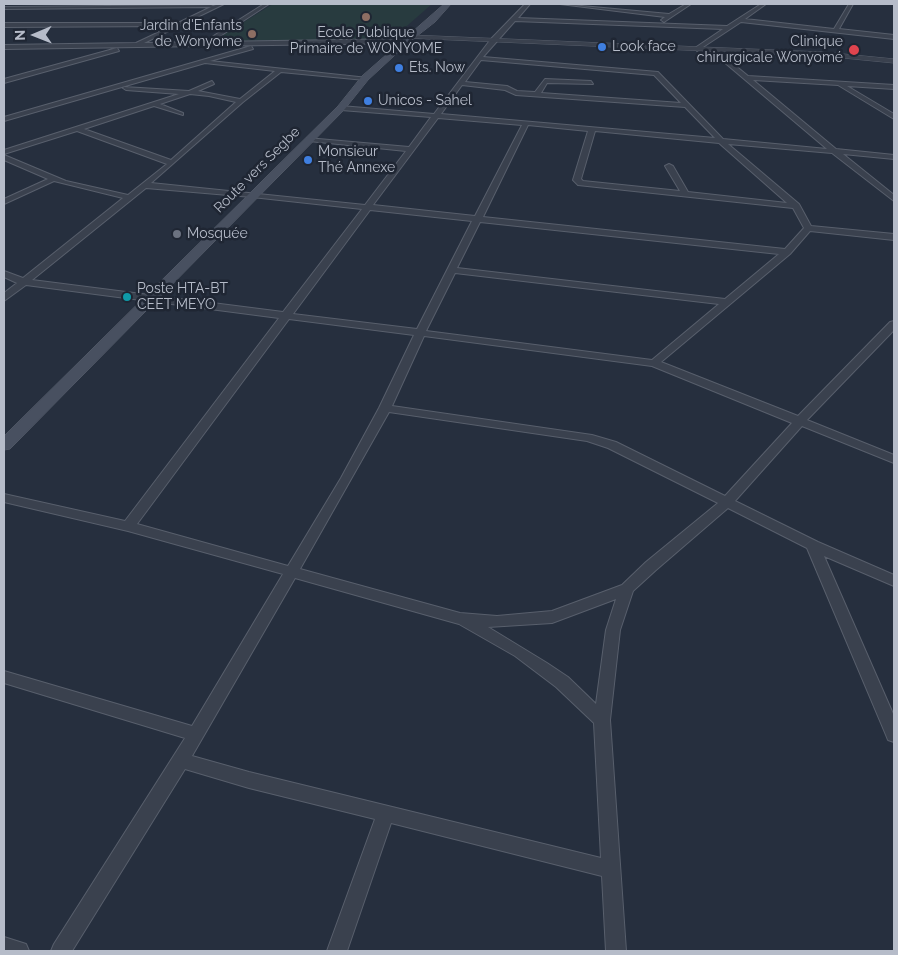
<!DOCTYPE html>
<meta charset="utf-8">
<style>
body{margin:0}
#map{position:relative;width:898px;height:955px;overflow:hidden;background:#262f3e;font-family:Raleway,sans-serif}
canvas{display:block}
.frame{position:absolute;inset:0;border:5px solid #b6bcc9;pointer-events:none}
.north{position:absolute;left:10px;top:10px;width:50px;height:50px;-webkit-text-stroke:4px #1f2633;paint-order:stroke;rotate:269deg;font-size:14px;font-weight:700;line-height:20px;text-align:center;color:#b6bcc9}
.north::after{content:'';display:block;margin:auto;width:18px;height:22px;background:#b6bcc9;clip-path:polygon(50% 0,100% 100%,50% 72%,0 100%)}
</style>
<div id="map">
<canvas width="898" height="955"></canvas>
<div class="frame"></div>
<div class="north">N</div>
</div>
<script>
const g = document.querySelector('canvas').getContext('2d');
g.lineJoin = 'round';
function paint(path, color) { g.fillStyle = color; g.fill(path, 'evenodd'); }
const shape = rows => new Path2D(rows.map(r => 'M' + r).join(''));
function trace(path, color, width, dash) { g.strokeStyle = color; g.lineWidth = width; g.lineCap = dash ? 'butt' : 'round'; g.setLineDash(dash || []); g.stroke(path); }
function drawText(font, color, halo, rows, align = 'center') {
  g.font = font + ' Raleway,sans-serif'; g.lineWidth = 5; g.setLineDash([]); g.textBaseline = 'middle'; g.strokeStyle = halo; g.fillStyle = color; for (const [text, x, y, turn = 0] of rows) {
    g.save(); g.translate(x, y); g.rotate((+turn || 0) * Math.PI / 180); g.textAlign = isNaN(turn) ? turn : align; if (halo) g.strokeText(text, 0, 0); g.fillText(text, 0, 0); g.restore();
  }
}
paint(shape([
 [273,4,432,4,392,39,213,41]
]), '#283b3f');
const minor = shape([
 [219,4,224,4,144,43,204,42,264,4,269,4,211,42,405,39,408,41,405,43,4,49,4,45,136,43,172,26,4,27,4,23,178,23,211,7,4,9,4,7,211,5,213,6,219,4],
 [525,4,530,4,518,18,727,26,761,4,766,4,745,19,834,29,849,4,853,4,839,29,894,35,894,39,741,22,697,51,695,48,723,29,515,21,483,57,658,72,723,139,827,149,711,51,711,49,715,49,748,76,894,85,894,89,847,86,894,114,894,119,838,85,753,80,836,149,894,155,894,159,843,154,894,195,894,201,832,153,728,144,799,204,811,226,894,234,894,240,810,231,790,254,661,362,798,416,890,322,894,321,894,330,807,420,894,455,894,463,802,426,735,501,818,542,894,575,894,586,824,556,894,716,894,742,888,740,886,735,807,548,728,508,656,570,633,591,620,630,610,720,626,951,606,951,602,876,391,823,347,951,327,951,375,819,249,788,185,769,72,951,51,951,54,944,185,738,4,683,4,671,192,726,283,574,128,531,4,502,4,494,125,521,279,318,26,285,4,301,4,293,17,283,4,277,4,271,23,278,123,198,54,181,4,204,4,199,48,179,4,160,4,155,66,181,128,195,167,164,77,131,4,154,4,150,179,94,126,90,123,88,124,87,189,91,212,81,214,84,198,91,240,99,275,71,205,63,4,121,4,117,251,46,253,49,210,61,368,78,365,80,281,72,243,102,151,183,365,205,406,151,309,141,307,140,307,138,409,147,431,117,341,110,338,108,341,106,434,114,491,39,525,4],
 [481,60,654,75,681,103,541,93,547,83,593,84,591,81,545,79,535,92,517,91,507,86,465,82,481,60],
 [462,85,505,90,516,95,685,107,715,138,441,114,462,85],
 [190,94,209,96,236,102,171,160,84,129,154,106,183,115,183,113,160,104,190,94],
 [438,118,522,125,475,216,373,205,438,118],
 [528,125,588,131,573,180,578,185,793,208,804,228,785,249,483,217,528,125],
 [595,131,719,143,787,203,688,192,673,166,669,164,665,166,680,191,583,181,581,179,595,131],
 [146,188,252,197,362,209,283,312,32,280,146,188],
 [370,210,472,221,417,329,293,314,370,210],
 [480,222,779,254,725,299,457,268,480,222],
 [455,273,719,304,652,360,426,331,455,273],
 [289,319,414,335,379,408,341,478,288,566,137,524,289,319],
 [424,336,652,366,792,423,725,496,616,442,592,435,392,406,424,336],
 [389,412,587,441,608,448,718,503,646,562,622,585,552,611,497,616,460,613,300,569,389,412],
 [295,578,459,624,515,656,556,687,594,723,601,858,249,772,192,756,295,578],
 [616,599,606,630,596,704,568,677,547,663,488,627,552,623,616,599],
 [560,4,669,14,686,4,691,4,664,22,661,20,665,17,560,4],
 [117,48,119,51,4,83,4,79,117,48],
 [4,937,26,944,29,951,4,951,4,937]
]);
const tertiary = shape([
 [409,35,823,52,894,59,894,63,823,56,407,38,406,37,409,35]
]);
const secondary = shape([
 [444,4,451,4,435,22,408,43,368,80,344,110,10,449,4,450,4,436,338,106,362,76,444,4]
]);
trace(minor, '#585f6c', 2);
trace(tertiary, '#585f6c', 1);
trace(secondary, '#585f6c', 1);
paint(minor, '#3a414e');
paint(tertiary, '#3a414e');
paint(secondary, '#485060');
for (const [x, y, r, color] of [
 [366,17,5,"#8d6e63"],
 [252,34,5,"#8d6e63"],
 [602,47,5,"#3f7fe0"],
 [854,50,6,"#e0444e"],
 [399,68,5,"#3f7fe0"],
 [368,101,5,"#3f7fe0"],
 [308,160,5,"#3f7fe0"],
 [177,234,5,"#6b7280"],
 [127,297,5,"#0f9aa8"]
]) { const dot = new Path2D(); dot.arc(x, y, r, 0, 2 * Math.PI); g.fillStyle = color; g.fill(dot); trace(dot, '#1f2633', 2); }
drawText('14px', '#b6bcc9', '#1f2633', [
 ["Jardin d'Enfants",242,26,"right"],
 ["de Wonyome",242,42,"right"],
 ["Ecole Publique",366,33,"center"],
 ["Primaire de WONYOME",366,49,"center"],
 ["Clinique",843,42,"right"],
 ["chirurgicale Wonyomé",843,58,"right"],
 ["Look face",612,47],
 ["Ets. Now",409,68],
 ["Unicos - Sahel",378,101],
 ["Monsieur",318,152],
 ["Thé Annexe",318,168],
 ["Mosquée",187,234],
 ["Poste HTA-BT",137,289],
 ["CEET MEYO",137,305]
], 'left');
drawText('14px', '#b6bcc9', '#1f2633', [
 ["Route vers Segbe",257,170,-45]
]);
</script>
